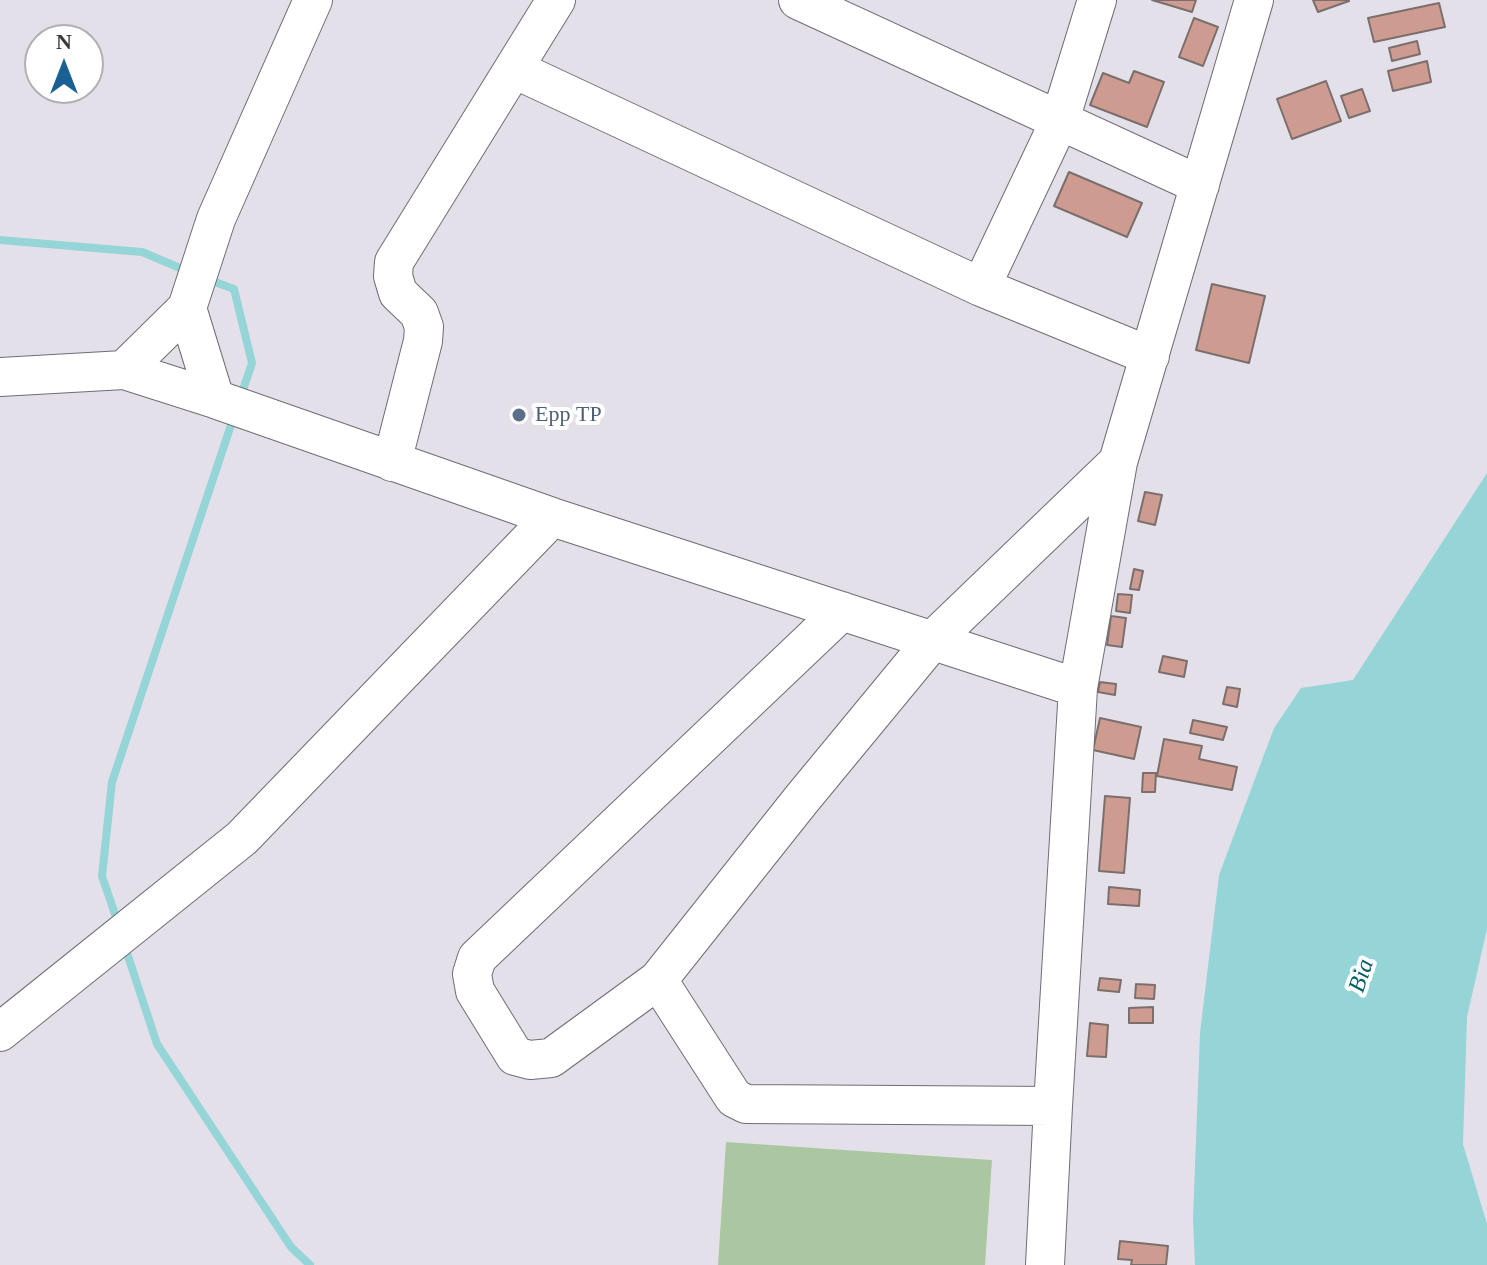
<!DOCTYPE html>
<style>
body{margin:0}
#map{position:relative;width:1487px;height:1265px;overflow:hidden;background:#e4e0ea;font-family:Georgia,serif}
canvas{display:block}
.north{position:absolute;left:24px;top:24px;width:80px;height:80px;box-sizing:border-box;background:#fff;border:2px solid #b1b0b1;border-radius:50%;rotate:0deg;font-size:22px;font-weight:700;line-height:32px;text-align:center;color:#3b393d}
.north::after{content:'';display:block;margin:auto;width:28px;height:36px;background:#196094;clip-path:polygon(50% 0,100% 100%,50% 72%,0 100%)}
</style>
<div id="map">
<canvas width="1487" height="1265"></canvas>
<div class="north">N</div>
</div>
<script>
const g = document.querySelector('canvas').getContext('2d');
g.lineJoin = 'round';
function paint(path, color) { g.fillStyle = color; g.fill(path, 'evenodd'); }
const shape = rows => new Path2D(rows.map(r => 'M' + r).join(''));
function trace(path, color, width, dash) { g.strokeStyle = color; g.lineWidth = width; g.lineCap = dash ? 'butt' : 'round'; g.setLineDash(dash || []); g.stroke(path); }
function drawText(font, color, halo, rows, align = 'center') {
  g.font = font + ' Georgia,serif'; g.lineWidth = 8; g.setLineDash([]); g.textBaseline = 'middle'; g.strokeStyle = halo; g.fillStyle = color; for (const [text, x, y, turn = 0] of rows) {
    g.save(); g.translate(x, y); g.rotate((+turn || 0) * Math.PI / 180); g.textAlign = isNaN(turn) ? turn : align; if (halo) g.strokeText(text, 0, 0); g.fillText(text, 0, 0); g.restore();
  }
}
paint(shape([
 [726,1142,992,1160,985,1265,718,1265]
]), '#abc7a2');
paint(shape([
 [1487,473,1487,929,1467,1017,1463,1144,1487,1224,1487,1265,1195,1265,1193,1219,1200,1033,1219,875,1274,728,1301,688,1353,680]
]), '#95d4d7');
trace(shape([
 [0,240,142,252,187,271],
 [207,279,234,289,252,363,240,399],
 [118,923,102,876,112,782,234,416],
 [124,944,157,1044,291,1247,310,1265]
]), '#95d4d7', 8);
const building = shape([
 [1152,0,1196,0,1192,12,1152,0],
 [1313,0,1349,0,1349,1,1318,12,1313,0],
 [1439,3,1445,27,1374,42,1368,18,1439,3],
 [1194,18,1218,27,1203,66,1179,57,1194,18],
 [1417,41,1420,54,1392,61,1389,48,1417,41],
 [1427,61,1431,82,1393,91,1388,71,1427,61],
 [1134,71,1164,82,1147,127,1090,105,1103,73,1129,83,1134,71],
 [1326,81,1341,121,1292,139,1277,99,1326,81],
 [1362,89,1370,111,1349,118,1341,96,1362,89],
 [1069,172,1142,203,1127,237,1054,206,1069,172],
 [1212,284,1265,296,1249,363,1196,350,1212,284],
 [1145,492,1162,495,1155,525,1138,521,1145,492],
 [1134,569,1143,571,1139,590,1130,589,1134,569],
 [1118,594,1132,595,1130,613,1116,611,1118,594],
 [1111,616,1126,618,1122,647,1107,645,1111,616],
 [1163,656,1187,661,1184,677,1159,672,1163,656],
 [1100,682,1116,684,1115,695,1098,692,1100,682],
 [1227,687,1240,689,1237,707,1223,704,1227,687],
 [1100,718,1141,727,1134,759,1093,750,1100,718],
 [1193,720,1227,727,1223,740,1190,733,1193,720],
 [1164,739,1202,746,1199,759,1237,767,1232,790,1157,776,1164,739],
 [1143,773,1156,773,1155,792,1142,792,1143,773],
 [1105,796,1130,798,1124,873,1099,871,1105,796],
 [1109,887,1140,890,1139,906,1108,904,1109,887],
 [1100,978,1121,980,1119,992,1098,990,1100,978],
 [1136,984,1155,985,1154,999,1135,998,1136,984],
 [1153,1007,1153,1023,1129,1023,1129,1008,1153,1007],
 [1090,1023,1108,1025,1106,1057,1087,1056,1090,1023],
 [1120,1241,1168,1246,1166,1265,1131,1265,1132,1260,1118,1259,1120,1241]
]);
paint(building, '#ce9b91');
trace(building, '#7a6f6c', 2);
const minor = shape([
 [798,0,1200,185],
 [514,69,981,287,1150,356],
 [981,287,1060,120,1097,0],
 [124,370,187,308],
 [0,377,124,370,215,399,552,517,1078,688],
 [215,399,187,308,216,219,313,0],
 [392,462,423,341,424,327,419,313,398,293,393,276,394,262,556,0],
 [842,611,477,958,472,974,475,991,515,1056,530,1060,551,1058,658,980,801,800,933,640,1118,462],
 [658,980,734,1098,746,1104,1053,1106],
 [0,1032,242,838,552,517],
 [1045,1265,1053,1106,1078,688,1118,462,1254,0]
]);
trace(minor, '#706c75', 40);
trace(minor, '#fff', 38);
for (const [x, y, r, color] of [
 [519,415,8,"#5c6f8a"]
]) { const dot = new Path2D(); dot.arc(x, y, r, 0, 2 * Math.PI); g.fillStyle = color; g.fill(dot); trace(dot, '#fff', 3); }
drawText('22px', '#4e5e75', '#fff', [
 ["Epp TP",535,415]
], 'left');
drawText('italic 24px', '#026064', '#fff', [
 ["Bia",1362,976,-72]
]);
</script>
